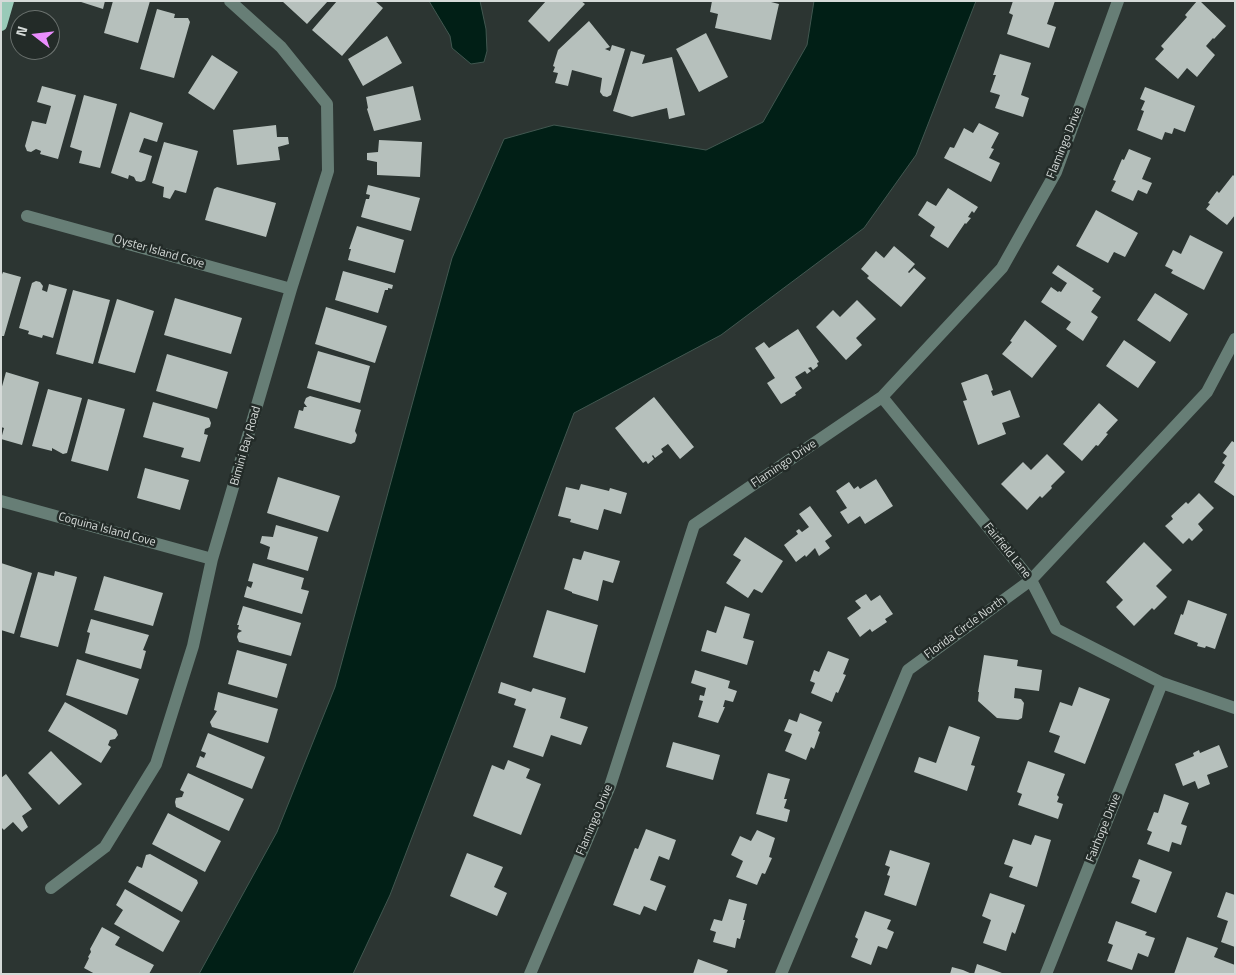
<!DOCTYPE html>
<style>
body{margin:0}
#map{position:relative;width:1236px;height:975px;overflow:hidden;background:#2c3532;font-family:"Titillium Web",sans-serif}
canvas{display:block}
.frame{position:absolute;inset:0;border:2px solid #d5dad8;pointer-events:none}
.north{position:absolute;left:10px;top:10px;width:50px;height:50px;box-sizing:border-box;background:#232b28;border:1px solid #6a716e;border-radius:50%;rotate:286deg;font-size:14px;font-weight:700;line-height:20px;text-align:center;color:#d5dad8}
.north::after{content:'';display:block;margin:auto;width:18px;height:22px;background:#ea8dfd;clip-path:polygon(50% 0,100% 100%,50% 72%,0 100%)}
</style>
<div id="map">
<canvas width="1236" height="975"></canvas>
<div class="frame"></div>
<div class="north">N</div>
</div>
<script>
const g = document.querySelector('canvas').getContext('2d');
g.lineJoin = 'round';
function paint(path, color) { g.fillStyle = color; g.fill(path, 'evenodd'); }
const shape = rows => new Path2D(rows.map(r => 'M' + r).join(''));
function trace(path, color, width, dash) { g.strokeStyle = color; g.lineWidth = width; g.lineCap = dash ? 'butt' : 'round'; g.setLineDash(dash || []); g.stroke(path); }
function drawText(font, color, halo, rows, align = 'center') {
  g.font = font + ' "Titillium Web",sans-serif'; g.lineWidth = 5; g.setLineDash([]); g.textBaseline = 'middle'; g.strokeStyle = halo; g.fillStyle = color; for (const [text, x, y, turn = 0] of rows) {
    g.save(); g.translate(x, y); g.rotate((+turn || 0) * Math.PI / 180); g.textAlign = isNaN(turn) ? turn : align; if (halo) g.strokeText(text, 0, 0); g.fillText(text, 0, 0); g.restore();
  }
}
const water = shape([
 [429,1,480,1,486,29,487,51,484,62,471,64,452,48,450,36,429,1],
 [814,1,976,1,916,155,864,228,721,335,574,413,390,895,353,974,199,974,277,832,335,687,452,258,504,139,554,125,706,150,763,122,807,45,814,1]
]);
paint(water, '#011f16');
trace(water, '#415750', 1);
paint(shape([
 [78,1,105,1,103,9],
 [113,1,150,1,138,43,104,33],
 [282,1,328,1,307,24],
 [337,1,375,1,383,8,342,56,312,30],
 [546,1,581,1,585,4,549,42,528,21],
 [712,1,767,1,779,4,771,40,715,28,718,14,710,12],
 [1013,1,1055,1,1047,24,1056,27,1049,48,1007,34,1013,15,1009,13],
 [1197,1,1200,1,1226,26,1214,39,1213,38,1206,46,1215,55,1197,77,1187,68,1178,79,1155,59,1164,49,1161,46,1187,17,1185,15],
 [157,9,175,14,174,18,188,18,190,22,174,78,140,69],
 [589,21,610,47,605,49,610,51,612,45,625,49,611,95,607,97,603,96,600,92,602,78,572,70,568,86,555,83,558,73,553,72,555,67,553,66,558,50],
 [706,33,728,77,699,92,676,49],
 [387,36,402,63,363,86,348,59],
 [631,51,645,55,642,64,672,57,685,115,669,119,667,108,632,117,613,111],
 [1000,54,1031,63,1021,95,1029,98,1023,117,995,108,1000,95,990,92,996,75,993,75],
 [212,55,238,72,214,110,188,93],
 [42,86,76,95,58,159,40,154,41,151,36,149,31,152,27,151,25,146,32,121,46,124,51,106,37,102],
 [413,86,421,120,374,131,367,109,368,108,366,97],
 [1145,87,1195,106,1185,132,1174,128,1172,134,1165,132,1162,140,1137,130,1144,111,1141,110,1145,101,1140,99],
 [84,95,117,104,100,168,79,163,82,151,70,147],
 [130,112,163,123,157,142,144,138,139,152,152,156,145,180,141,182,136,181,134,177,129,175,128,179,111,173],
 [979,123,999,133,991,148,994,149,989,158,1000,163,991,182,944,158,950,147,954,148,964,128,973,133],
 [276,125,277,137,288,137,289,144,278,147,280,160,237,165,233,130],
 [379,140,422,142,420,177,377,175,377,162,367,160,367,153,378,152],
 [164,142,198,151,186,193,175,190,170,199,163,197,164,187,152,183],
 [1129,149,1151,158,1142,179,1152,183,1147,194,1138,190,1133,201,1111,191,1116,181,1113,180,1122,159,1124,160],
 [1233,175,1235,177,1235,215,1227,225,1206,209,1210,204,1208,203,1217,191,1219,193],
 [368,185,420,198,411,231,361,217,366,199,369,199,370,195,366,194],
 [217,187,276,203,266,237,205,220,214,189],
 [948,188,978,207,974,213,972,211,968,217,971,218,966,224,965,223,948,248,930,236,935,227,918,215,927,201,936,206],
 [1096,210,1138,233,1125,257,1114,252,1108,263,1076,246],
 [357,226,404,240,395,273,348,260,351,249,349,249],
 [1190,235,1223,252,1204,290,1171,273,1173,270,1165,266,1173,250,1181,254],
 [894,246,915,264,908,272,909,273,914,268,926,278,901,307,867,278,869,276,861,269,876,251,884,258],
 [1058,265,1094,289,1092,291,1101,297,1091,312,1098,317,1083,341,1066,329,1071,322,1041,302,1051,287,1058,292,1059,291,1061,292,1067,283,1052,273],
 [343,271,393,285,392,289,388,288,388,290,385,290,378,313,335,300],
 [3,272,21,277,4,336,1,336,1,277],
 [36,281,40,282,43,286,42,290,47,292,49,284,67,289,53,338,43,335,42,338,28,334,29,331,19,328,32,283],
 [73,290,110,300,93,364,56,354],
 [1155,293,1188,314,1170,342,1137,320],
 [175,298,242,318,231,354,164,335],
 [117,299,154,311,135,373,98,363],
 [857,300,876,319,856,338,862,345,846,360,816,327,833,310,840,317],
 [326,307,387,326,375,363,315,344],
 [1025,320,1057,346,1032,378,1002,354,1012,342,1010,341],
 [798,329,819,362,817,363,818,366,813,370,811,367,808,368,811,371,807,374,805,371,795,377,802,388,795,393,796,395,781,404,767,383,775,378,755,348,764,342,769,348],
 [1124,340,1156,362,1138,388,1106,366],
 [318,351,370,366,360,403,307,388],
 [167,354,228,372,217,409,156,391],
 [6,372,39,382,22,445,1,439,4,428,1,427,1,390],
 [986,374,988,375,993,390,991,391,993,396,1010,390,1020,417,1002,423,1006,434,978,445,963,401,967,400,961,383],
 [48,389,82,398,67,453,63,454,52,448,52,451,32,446],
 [310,396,361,410,355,431,357,435,355,442,351,444,294,428,299,410,303,411,304,407,307,407,304,403,306,398],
 [654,397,694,447,680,459,668,444,661,449,663,452,655,458,653,455,652,456,654,459,648,464,646,461,643,463,615,428],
 [88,399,125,409,108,471,71,461],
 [153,402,209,418,211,423,210,427,205,429,204,434,208,435,200,462,181,457,184,448,143,437],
 [1099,403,1118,420,1106,433,1108,434,1098,446,1096,445,1082,461,1063,444],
 [1232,441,1235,443,1234,496,1214,482,1225,465,1222,463,1227,456,1223,453],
 [1047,454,1065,472,1051,486,1052,488,1042,498,1040,496,1027,510,1001,484,1023,462,1031,470],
 [145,468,189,480,180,510,137,498],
 [278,477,340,496,328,532,267,513],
 [876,479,893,506,865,524,860,516,848,524,840,512,847,508,836,491,849,482,854,489,858,486,860,489],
 [581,484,609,491,610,488,627,493,621,514,604,509,598,530,570,522,571,519,558,516,566,487,579,490],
 [1199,493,1214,508,1198,524,1203,530,1192,541,1189,538,1183,544,1165,526,1173,519,1171,516,1186,502,1188,504],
 [810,506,832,536,825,541,830,548,819,556,815,548,806,557,805,555,796,562,784,545,798,534,796,531,799,529,802,532,809,527,799,514],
 [276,525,318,537,308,571,267,559,270,547,260,543,262,536,273,537],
 [745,537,783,561,762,593,754,589,748,598,726,583,741,560,733,555],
 [1144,542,1172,570,1156,586,1167,597,1154,610,1152,608,1134,626,1116,607,1123,600,1106,582],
 [584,551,620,561,613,583,603,580,598,601,572,593,572,592,564,589,573,558,581,560],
 [1,563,32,573,14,634,1,630],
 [253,563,304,578,301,589,309,591,302,614,244,597,247,586,251,588,253,582,248,581],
 [55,571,77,577,58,647,20,637,38,572,54,576],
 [104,576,163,593,153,626,94,610],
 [866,594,871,601,880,595,893,614,885,619,887,622,872,632,870,629,860,637,847,618,861,608,855,601],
 [1188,600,1227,614,1215,649,1206,646,1205,648,1197,646,1198,643,1174,634,1181,614,1183,615],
 [243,606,301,623,291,656,239,642,237,637,238,633,242,631,238,629,239,625,237,625],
 [725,606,750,614,743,638,754,641,747,665,701,651,707,630,716,633],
 [547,610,598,625,585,673,533,657],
 [91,619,149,635,143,650,146,651,141,669,85,653,90,633,87,632],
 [237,650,287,664,277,698,228,684],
 [828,651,849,659,843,674,846,675,838,693,836,692,832,702,811,693,815,683,810,681,814,670,819,672],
 [984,655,1018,660,1017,666,1042,670,1039,691,1015,688,1014,698,1021,699,1024,703,1022,718,1018,720,997,718,978,701,979,692,978,692],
 [77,659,139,679,127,715,66,695],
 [695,670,730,681,728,688,737,691,733,702,725,700,723,707,725,707,718,723,698,717,703,701,699,700,700,695,704,696,706,688,691,683],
 [501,682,531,692,533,688,566,698,560,718,588,727,581,745,551,735,543,757,513,747,526,709,514,705,516,699,498,693],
 [1079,687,1110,699,1085,764,1054,752,1060,736,1049,732,1060,702,1072,706],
 [218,692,278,709,268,743,212,727,210,722,217,711,214,710],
 [65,702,116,730,118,735,115,739,110,740,108,745,111,747,101,763,48,731],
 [800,713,822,722,818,731,820,732,814,749,811,747,806,760,785,751,792,734,784,731,789,719,797,722],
 [949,726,980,737,971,765,975,766,967,791,914,772,919,757,936,763],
 [208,733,265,757,252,789,196,767,200,756,204,758,206,753,201,751],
 [673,742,720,755,713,780,666,767],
 [1219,745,1228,767,1207,775,1210,784,1198,789,1195,781,1183,786,1175,764,1194,756,1193,753,1199,750,1200,753],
 [51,751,82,784,59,805,28,773],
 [508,760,530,769,526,778,541,784,521,835,473,816,492,765,504,770],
 [1028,761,1065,774,1057,795,1059,797,1057,802,1063,804,1058,819,1018,805,1022,794,1017,792],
 [188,773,244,799,229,831,176,807,175,802,176,798,182,797,184,792,180,790],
 [768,773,790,779,784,799,787,799,784,808,790,810,787,822,756,814],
 [6,774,32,809,22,816,28,827,22,832,13,822,4,830,1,827,1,778],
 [1164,794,1189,803,1181,824,1187,826,1181,845,1172,842,1169,852,1147,844,1152,832,1147,830,1154,812,1158,813],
 [168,813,221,841,205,872,152,844],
 [646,829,676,840,669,860,659,856,650,880,666,886,656,911,644,906,640,915,613,905,635,848,638,849],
 [757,830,775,838,769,857,772,858,765,874,762,873,757,885,736,877,743,861,731,855,740,836,751,841],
 [1035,835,1051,840,1037,887,1009,877,1013,867,1004,864,1013,839,1031,845],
 [890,850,930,863,916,906,884,895,890,876,887,875,890,867,885,865],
 [467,853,503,867,494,887,507,893,497,916,450,896],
 [150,854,197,880,198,883,182,912,128,882,137,866,142,868,146,855],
 [1139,859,1172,872,1156,913,1131,903,1140,880,1132,877],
 [125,889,180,921,163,952,114,924,123,910,116,905],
 [1226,892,1235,895,1235,947,1221,942,1228,921,1217,917],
 [990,893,1025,905,1015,934,1012,932,1006,951,983,943,991,920,982,916],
 [729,899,747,904,743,920,745,920,740,939,737,938,735,948,713,942,716,932,710,930,714,919,722,921],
 [865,911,891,920,887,929,894,932,887,949,878,946,871,965,851,957,858,939,855,937],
 [1116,921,1147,932,1145,935,1155,938,1148,957,1138,953,1132,970,1107,961,1113,945,1108,943],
 [102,927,120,937,115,945,154,965,149,974,95,974,84,968,89,958,88,957,91,952,90,949],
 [1187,937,1218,948,1214,957,1235,965,1235,974,1174,974],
 [698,959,728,970,726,974,693,974],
 [977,964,1002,973,1002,974,974,974],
 [952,967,963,970,972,974,950,974]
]), '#b6c0bc');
trace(shape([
 [27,216,291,289],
 [882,397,1031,580,1056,629,1162,683,1235,708],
 [1,501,212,559],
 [51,888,105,847,156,764,193,646,212,559,291,289,328,171,327,104,281,47,230,1],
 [530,974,610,786,694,525,882,397,1002,268,1056,172,1118,1],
 [781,974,908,670,1031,580,1207,392,1235,339],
 [1046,974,1162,683]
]), '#677e76', 12);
trace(shape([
 [1,25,8,1]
]), '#99cab8', 12);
drawText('12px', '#d5dad8', '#232b28', [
 ["Flamingo Drive",1065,143,-68],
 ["Oyster Island Cove",159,252,16],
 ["Bimini Bay Road",246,446,-74],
 ["Flamingo Drive",784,464,-34],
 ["Coquina Island Cove",107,530,15],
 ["Fairfield Lane",1007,551,51],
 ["Florida Circle North",965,628,-36],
 ["Flamingo Drive",595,820,-67],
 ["Fairhope Drive",1104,828,-68]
]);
</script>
